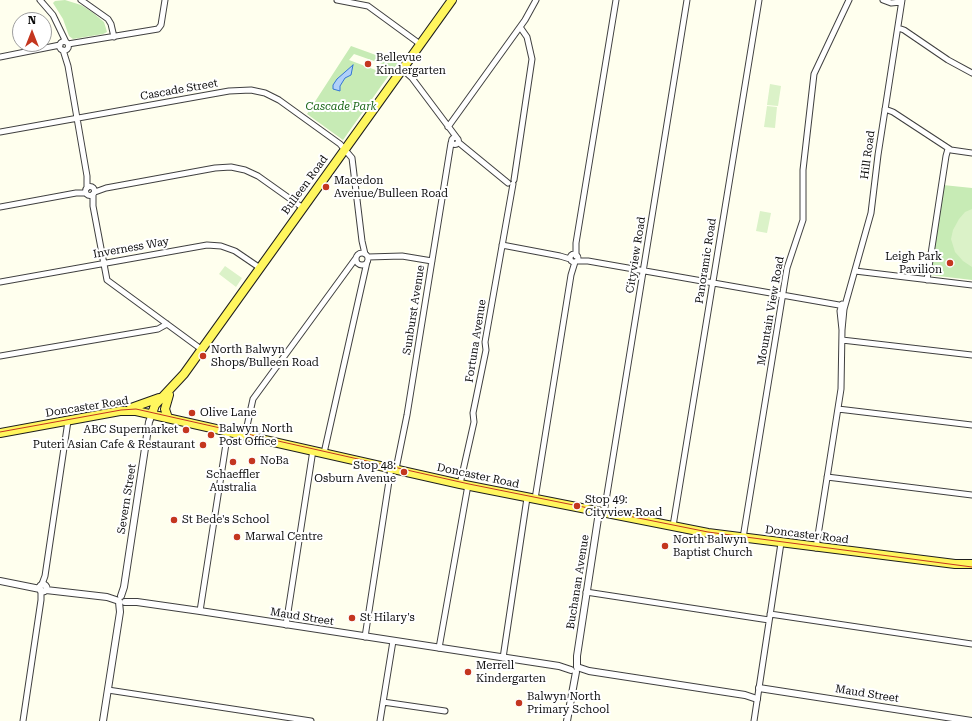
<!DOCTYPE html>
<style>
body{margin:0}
#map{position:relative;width:972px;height:721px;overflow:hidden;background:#ffe;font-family:"Roboto Serif",serif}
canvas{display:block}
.north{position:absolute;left:12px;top:12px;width:40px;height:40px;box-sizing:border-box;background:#fff;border:1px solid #9e9e9e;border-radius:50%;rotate:0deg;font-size:11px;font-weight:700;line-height:16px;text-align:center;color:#0d0d0d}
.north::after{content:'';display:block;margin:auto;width:14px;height:18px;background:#c4361f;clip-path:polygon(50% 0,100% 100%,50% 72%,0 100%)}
</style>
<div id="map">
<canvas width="972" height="721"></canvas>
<div class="north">N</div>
</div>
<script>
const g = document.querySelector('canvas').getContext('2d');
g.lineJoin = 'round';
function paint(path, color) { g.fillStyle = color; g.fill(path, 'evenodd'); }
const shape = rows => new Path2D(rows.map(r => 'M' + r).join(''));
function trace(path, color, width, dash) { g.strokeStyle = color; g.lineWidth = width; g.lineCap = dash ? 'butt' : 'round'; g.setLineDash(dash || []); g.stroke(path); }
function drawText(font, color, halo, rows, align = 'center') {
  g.font = font + ' "Roboto Serif",serif'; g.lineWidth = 4; g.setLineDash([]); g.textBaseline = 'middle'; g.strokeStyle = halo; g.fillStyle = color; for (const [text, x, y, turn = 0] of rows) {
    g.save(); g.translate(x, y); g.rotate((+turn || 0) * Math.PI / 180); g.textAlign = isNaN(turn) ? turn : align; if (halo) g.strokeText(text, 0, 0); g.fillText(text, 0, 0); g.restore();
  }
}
paint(shape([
 [65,0,81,5,92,12,104,22,107,32,103,34,73,39,69,36,63,19,53,3,55,1],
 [351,46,398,63,394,68,354,54,349,60,389,75,343,140,307,114],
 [943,185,972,188,972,280,930,275]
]), '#c7ebb5');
paint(shape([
 [770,84,781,86,778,106,767,105],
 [767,106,777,107,775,128,764,127],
 [972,209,972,267,963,261,955,252,951,239,953,230,959,219,965,212],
 [760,211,771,213,767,233,756,231],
 [225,266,242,278,236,287,219,274]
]), '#dbf2c8');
const water = shape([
 [353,65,351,75,345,78,340,86,340,91,333,89,333,85,337,79,353,65]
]);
paint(water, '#b0d0f9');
trace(water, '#3375d4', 1);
const minor = shape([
 [40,0,53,15,66,42],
 [81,0,108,19,111,24,114,37],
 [337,0,368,6,420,44],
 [883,0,891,3,901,2],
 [898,28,904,30,948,60,972,73],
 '59.5 46a4.5 4.5 0 1 1 9 0a4.5 4.5 0 1 1-9 0Z',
 [68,44,158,29,161,25,165,0],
 [63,50,68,66,87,176,87,188],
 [0,57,60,45],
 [402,69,412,78,457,138],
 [885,109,893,112,951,150,972,153],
 [448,127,525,20,536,0],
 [0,132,229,91,251,90,265,93,279,100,340,144,352,158,362,241,365,254],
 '451.5 141a3.5 3.5 0 1 1 7 0a3.5 3.5 0 1 1-7 0Z',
 [458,142,508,183],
 [514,180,532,59,527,37,520,27],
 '85.5 191a4.5 4.5 0 1 1 9 0a4.5 4.5 0 1 1-9 0Z',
 [95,192,106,188,215,168,231,167,245,170,258,176,303,208],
 [93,194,93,206,107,280,201,349],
 [0,207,76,193,86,193],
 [502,245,560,256,570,259],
 '356 259a6 6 0 1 1 12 0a6 6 0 1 1-12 0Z',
 '570 258a4 4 0 1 1 8 0a4 4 0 1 1-8 0Z',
 [576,256,576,243,616,0],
 [368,257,402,256,432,261],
 [577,261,588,261,839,305,844,309],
 [855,271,972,285],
 [927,280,946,156,948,149],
 [0,282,207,245,221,246,235,251,260,268],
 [842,330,844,309,871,213,878,155,902,0],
 [842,340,972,355],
 [0,356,158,329,167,324],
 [838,409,972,425],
 [245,435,253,399,356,258],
 [324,453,367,262],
 [396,469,407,415,451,143],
 [827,477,972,495],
 [460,484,474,422,473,413,486,350,485,342,513,184],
 [535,499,571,275,575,262],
 [604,513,687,0],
 [673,526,759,0],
 [743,538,787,268,803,220,803,170,814,74,849,0],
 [816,548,841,389,842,330,840,311,842,304],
 [42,584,45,576,68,421],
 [586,592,769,620],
 [200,611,228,431],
 [770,614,972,644],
 [286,625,313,450],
 [365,637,391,468],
 [439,648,468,485],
 [503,658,527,498],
 [108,690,311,721],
 [383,702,445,711],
 [23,721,41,600,41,590],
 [380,721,393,641],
 [754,721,781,543]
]);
const tertiary = shape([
 [0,581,40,589],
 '39.5 588a3.5 3.5 0 1 1 7 0a3.5 3.5 0 1 1-7 0Z',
 [46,590,107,597,119,601],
 [121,596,124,587,149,422,152,414],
 [125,602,137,602,200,611,559,666,571,670],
 [577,667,589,671,745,695,757,699],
 [577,667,577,656,599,512],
 [759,688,972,721],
 [103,721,120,612,119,602],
 [567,721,576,672]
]);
const primary = shape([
 [131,408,159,398],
 [152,414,155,405,184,374,452,0],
 [168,418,165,409,169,395],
 [0,433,120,411,136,411,460,484,708,533,955,564,972,564]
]);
trace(minor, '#404040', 7);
trace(tertiary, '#404040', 8);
trace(primary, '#1e1e1e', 10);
trace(minor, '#fff', 5);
trace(tertiary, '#fff', 6);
trace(primary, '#fff65e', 8);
trace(shape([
 [0,432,121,410,136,409,469,484,708,532,972,567]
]), '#c4361f', 1);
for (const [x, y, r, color] of [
 [368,64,4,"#c4361f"],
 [326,187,4,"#c4361f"],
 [950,263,4,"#c4361f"],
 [203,356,4,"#c4361f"],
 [192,413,4,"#c4361f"],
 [186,430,4,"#c4361f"],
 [211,435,4,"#c4361f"],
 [203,445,4,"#c4361f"],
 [252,461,4,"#c4361f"],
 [233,462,4,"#c4361f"],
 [404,472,4,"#c4361f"],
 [577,506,4,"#c4361f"],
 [174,520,4,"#c4361f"],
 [237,537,4,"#c4361f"],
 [665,546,4,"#c4361f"],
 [352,618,4,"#c4361f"],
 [468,672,4,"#c4361f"],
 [519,703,4,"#c4361f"]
]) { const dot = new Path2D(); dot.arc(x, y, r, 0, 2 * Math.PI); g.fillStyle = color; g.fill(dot); trace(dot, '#fff', 1.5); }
drawText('11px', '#0d0d0d', '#fff', [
 ["Bellevue",376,58],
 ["Kindergarten",376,71],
 ["Macedon",334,181],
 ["Avenue/Bulleen Road",334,194],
 ["Leigh Park",942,257,"right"],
 ["Pavilion",942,270,"right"],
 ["North Balwyn",211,350],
 ["Shops/Bulleen Road",211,363],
 ["Olive Lane",200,413],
 ["Balwyn North",219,429],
 ["Post Office",219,442],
 ["ABC Supermarket",178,430,"right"],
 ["Puteri Asian Cafe & Restaurant",195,445,"right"],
 ["NoBa",260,461],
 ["Stop 48:",396,466,"right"],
 ["Osburn Avenue",396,479,"right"],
 ["Schaeffler",233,475,"center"],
 ["Australia",233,488,"center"],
 ["Stop 49:",585,500],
 ["Cityview Road",585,513],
 ["St Bede's School",182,520],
 ["Marwal Centre",245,537],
 ["North Balwyn",673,540],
 ["Baptist Church",673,553],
 ["St Hilary's",360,618],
 ["Merrell",476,666],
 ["Kindergarten",476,679],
 ["Balwyn North",527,697],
 ["Primary School",527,710]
], 'left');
drawText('11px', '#0d0d0d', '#fff', [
 ["Cascade Street",179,90,-10],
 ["Hill Road",868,155,-82],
 ["Bulleen Road",305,185,-54],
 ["Inverness Way",131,248,-10],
 ["Cityview Road",636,255,-81],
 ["Panoramic Road",706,261,-81],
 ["Sunburst Avenue",414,310,-81],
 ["Mountain View Road",771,311,-80],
 ["Fortuna Avenue",476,341,-81],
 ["Doncaster Road",87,407,-9],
 ["Doncaster Road",478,476,12],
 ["Severn Street",127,499,-81],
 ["Doncaster Road",807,535,7],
 ["Buchanan Avenue",578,582,-81],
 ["Maud Street",302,617,9],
 ["Maud Street",867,694,9]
]);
drawText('italic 11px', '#1c681a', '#fff', [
 ["Cascade Park",341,107]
]);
</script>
